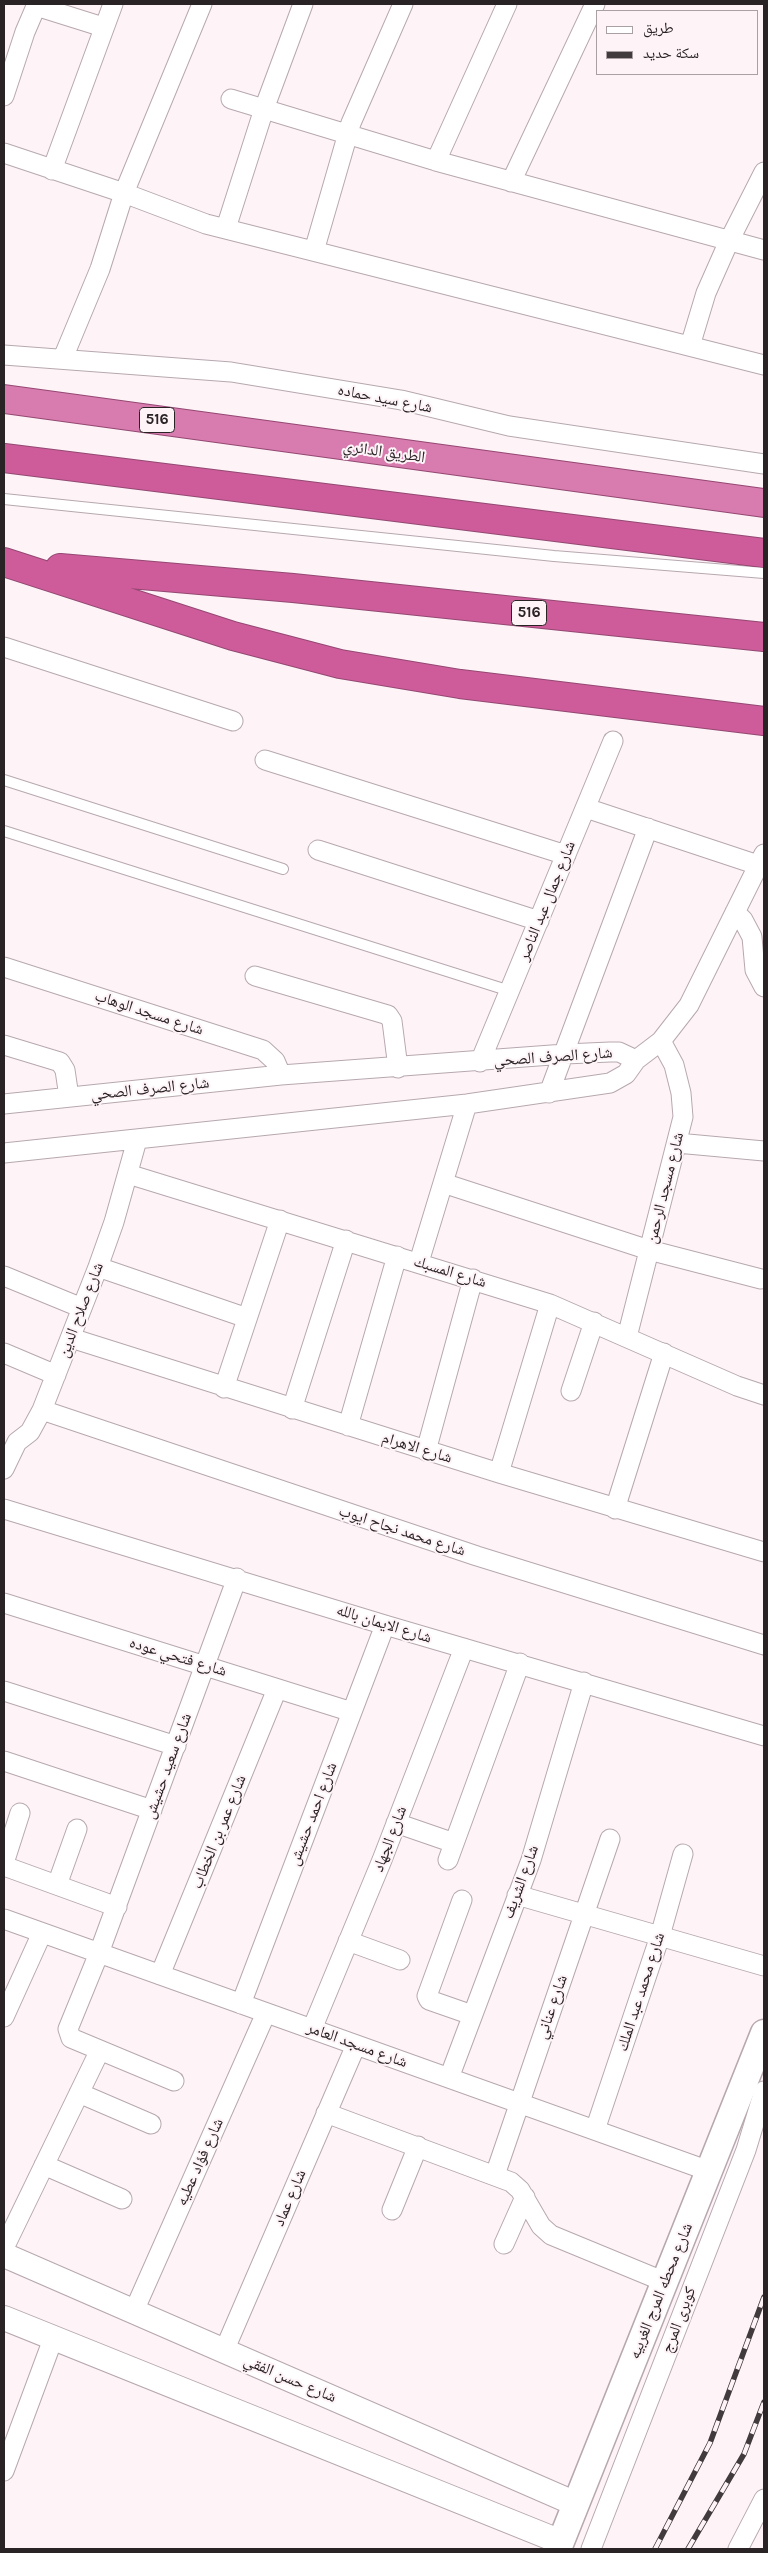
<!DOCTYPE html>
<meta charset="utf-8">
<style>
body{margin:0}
#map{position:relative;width:768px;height:2553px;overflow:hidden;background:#fef4f8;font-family:Karla,"Noto Naskh Arabic",sans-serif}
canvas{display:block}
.frame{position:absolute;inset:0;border:5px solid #292326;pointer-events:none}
.legend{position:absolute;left:596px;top:10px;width:162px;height:65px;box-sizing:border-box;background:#fef4f8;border:1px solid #a9a0a4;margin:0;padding:6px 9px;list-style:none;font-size:15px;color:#292326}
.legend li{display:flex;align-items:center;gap:10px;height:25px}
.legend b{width:25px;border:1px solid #a9a0a4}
</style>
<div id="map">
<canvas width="768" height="2553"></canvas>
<div class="frame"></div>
<ul class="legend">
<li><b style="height:6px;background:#fff"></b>طريق</li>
<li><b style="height:6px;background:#413b3e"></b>سكة حديد</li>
</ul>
</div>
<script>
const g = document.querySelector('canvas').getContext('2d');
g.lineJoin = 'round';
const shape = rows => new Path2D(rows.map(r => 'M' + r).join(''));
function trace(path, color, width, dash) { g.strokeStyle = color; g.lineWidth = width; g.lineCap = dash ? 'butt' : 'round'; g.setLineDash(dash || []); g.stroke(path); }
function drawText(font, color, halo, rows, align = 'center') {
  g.font = font + ' Karla,"Noto Naskh Arabic",sans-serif'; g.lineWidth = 4; g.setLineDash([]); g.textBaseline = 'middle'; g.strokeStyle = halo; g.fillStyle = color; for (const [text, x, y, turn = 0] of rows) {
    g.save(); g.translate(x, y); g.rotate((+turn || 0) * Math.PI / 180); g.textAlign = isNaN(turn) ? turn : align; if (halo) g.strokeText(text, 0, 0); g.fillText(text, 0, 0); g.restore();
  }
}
const service = shape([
 [4,499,554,556,764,573],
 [4,780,283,869],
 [4,831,510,991]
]);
const minor = shape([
 [36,6,103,27],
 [4,96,25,32,37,4],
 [231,99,436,161,764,250],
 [4,153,124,193,206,224,764,365],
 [436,161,507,4],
 [52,170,113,4],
 [511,182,595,4],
 [226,228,264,109,303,4],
 [314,251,351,123,403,4],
 [690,346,706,293,729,241,764,172],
 [4,355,231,372,401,400,509,426,764,464],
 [63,358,100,269,124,193,202,4],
 [4,647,233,721],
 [265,760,566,855],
 [586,808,764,867],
 [318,850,539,921],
 [735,912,743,920,752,937,755,970,764,987],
 [4,967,263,1050,275,1061,281,1075],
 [255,976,388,1015,392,1021,398,1068],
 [4,1045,60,1062,65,1070,69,1097],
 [480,1062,613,741],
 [549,1093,648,828],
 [4,1104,281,1075,565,1054,610,1052,619,1052,636,1060],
 [677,1143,764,1151],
 [4,1153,467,1104,610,1083,626,1074,636,1060,661,1041,689,1005,764,854],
 [128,1174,550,1304,737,1386,764,1395],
 [443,1183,649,1250,761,1279],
 [419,1262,467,1104],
 [98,1267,247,1318],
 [4,1276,82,1308],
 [627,1337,683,1117,681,1093,674,1065,661,1041],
 [71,1338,499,1473,764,1552],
 [4,1353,56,1375],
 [224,1388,280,1220],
 [571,1391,594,1322],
 [292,1409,346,1240],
 [42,1410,477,1556,764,1645],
 [348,1426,397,1256],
 [426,1451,473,1279],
 [4,1469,17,1442,30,1432,42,1410,98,1267,114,1222,137,1140],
 [499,1473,550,1304],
 [4,1509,385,1625,764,1736],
 [615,1509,664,1353],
 [4,1603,352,1712],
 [4,1691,176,1746],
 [4,1761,152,1810],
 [396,1823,454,1843],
 [448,1860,520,1663],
 [4,1863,20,1813],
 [4,1866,117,1907],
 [57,1885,77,1829],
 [517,1895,764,1966],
 [462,1900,427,1996,429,2000,472,2015],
 [4,1919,709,2171],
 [348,1941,400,1960],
 [160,1975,277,1689],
 [241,2004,385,1625],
 [4,2017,42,1933],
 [312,2029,382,1860,464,1648],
 [449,2078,531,1860,584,1682],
 [174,2081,71,2038,68,2029,99,1953,237,1578],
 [79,2093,151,2124],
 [326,2113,511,2182,520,2190,541,2226,551,2235,665,2282],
 [595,2130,660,1936,683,1854],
 [44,2165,122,2199],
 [495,2175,610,1839],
 [392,2210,418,2146],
 [504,2244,525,2197],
 [4,2248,100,2050],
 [134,2311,266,2013],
 [224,2351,356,2045],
 [4,2471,53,2339],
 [591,2549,746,2150,764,2091],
 [738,2549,764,2499]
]);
const tertiary = shape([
 [4,2255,576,2504],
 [4,2318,561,2542]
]);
const secondary = shape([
 [558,2549,764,2033]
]);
const trunk = shape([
 [4,399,764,503]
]);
const motorway = shape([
 [4,458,764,553],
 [4,562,233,636,340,664,460,684,764,721],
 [60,568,293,588,764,637]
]);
trace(service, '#b7a8af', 12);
trace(minor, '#b7a8af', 21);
trace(tertiary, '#b7a8af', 26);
trace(secondary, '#b7a8af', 29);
trace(trunk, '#944872', 30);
trace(motorway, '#944872', 30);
trace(service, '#fff', 10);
trace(minor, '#fff', 19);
trace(tertiary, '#fff', 24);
trace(secondary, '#fff', 26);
trace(trunk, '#d87caf', 28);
trace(motorway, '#ce5c9b', 28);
const rail = shape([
 [655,2549,710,2443,764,2297],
 [688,2549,744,2454,764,2402]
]);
trace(rail, '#413b3e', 5.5);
trace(rail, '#fef4f8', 4, [11]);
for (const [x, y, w] of [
 [157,420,35],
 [529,613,35]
]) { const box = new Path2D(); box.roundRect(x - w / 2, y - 12.5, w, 25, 4); g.fillStyle = '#fef4f8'; g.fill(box); trace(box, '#292326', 1); }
drawText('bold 15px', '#292326', null, [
 ["516",157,420],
 ["516",529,613]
]);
drawText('16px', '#292326', '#fef4f8', [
 ["شارع سيد حماده",385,399,11],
 ["الطريق الدائري",384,452,8],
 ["شارع جمال عبد الناصر",547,901,-68],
 ["شارع مسجد الوهاب",149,1013,18],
 ["شارع الصرف الصحي",553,1057,-4],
 ["شارع الصرف الصحي",150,1089,-6],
 ["شارع مسجد الرحمن",665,1188,-76],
 ["شارع المسبك",450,1272,17],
 ["شارع صلاح الدين",81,1310,-69],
 ["شارع الاهرام",417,1448,17],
 ["شارع محمد نجاح ايوب",402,1531,18],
 ["شارع الايمان بالله",384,1624,17],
 ["شارع فتحي عوده",178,1657,17],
 ["شارع سعيد حشيش",168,1766,-70],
 ["شارع احمد حشيش",313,1814,-69],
 ["شارع عمر بن الخطاب",219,1832,-68],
 ["شارع الجهاد",390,1839,-69],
 ["شارع الشريف",521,1882,-70],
 ["شارع محمد عبد الملك",641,1992,-72],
 ["شارع عناني",552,2007,-71],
 ["شارع مسجد العامر",357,2045,20],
 ["شارع فؤاد عطيه",200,2162,-66],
 ["شارع عماد",290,2198,-67],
 ["شارع محطه المرج الغربيه",661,2291,-68],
 ["كوبرى المرج",679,2320,-69],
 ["شارع حسن الفقي",290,2379,23]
]);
</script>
